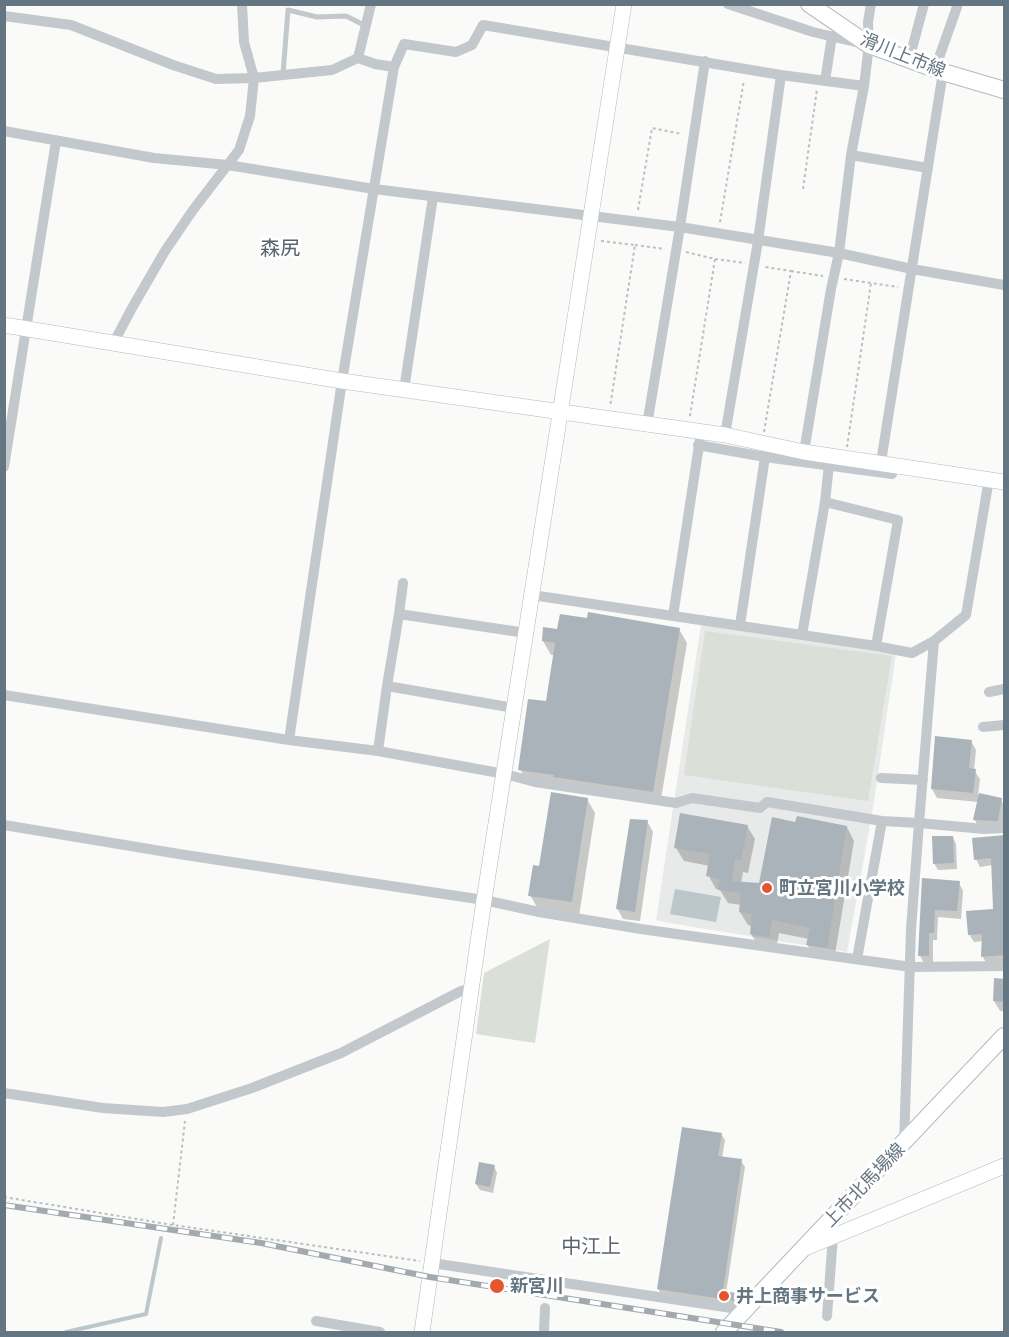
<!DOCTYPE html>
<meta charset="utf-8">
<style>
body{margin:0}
#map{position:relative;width:1009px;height:1337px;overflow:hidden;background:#fafaf8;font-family:Lato,sans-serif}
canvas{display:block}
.frame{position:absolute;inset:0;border:6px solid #657683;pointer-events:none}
</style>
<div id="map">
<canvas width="1009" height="1337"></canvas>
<div class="frame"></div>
</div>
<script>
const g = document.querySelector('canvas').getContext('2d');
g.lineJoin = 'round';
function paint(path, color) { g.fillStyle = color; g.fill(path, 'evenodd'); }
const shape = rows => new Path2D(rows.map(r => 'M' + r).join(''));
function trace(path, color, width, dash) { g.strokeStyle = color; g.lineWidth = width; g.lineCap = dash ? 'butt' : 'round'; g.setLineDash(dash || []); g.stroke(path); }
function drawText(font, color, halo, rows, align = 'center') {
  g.font = font + ' Lato,"Noto Sans JP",sans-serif'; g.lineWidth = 6; g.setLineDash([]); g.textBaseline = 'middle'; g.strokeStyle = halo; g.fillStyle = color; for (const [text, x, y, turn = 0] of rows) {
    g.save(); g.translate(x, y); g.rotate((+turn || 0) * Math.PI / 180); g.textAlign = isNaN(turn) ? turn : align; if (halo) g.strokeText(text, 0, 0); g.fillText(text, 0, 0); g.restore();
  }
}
paint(shape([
 [701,625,896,654,872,814,847,952,669,923,656,920]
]), '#e8e9e9');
paint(shape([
 [705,631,892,656,868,801,684,775],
 [550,939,535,1043,476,1034,484,973]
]), '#dadfd7');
paint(shape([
 [675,889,721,897,716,922,670,914]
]), '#bbc7cb');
paint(shape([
 [679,629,687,643,660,805,528,783,520,769,547,703,555,655,551,655,543,641,558,631],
 [971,741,976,750,974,770,980,779,978,795,1001,800,1004,805,1004,823,980,830,975,820,978,802,937,798,932,789],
 [587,799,595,813,579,916,538,909,530,895,541,867],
 [647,821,653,832,640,921,623,919,617,908],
 [795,824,847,827,854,841,834,960,815,958,807,944,809,939,779,933,776,950,759,947,751,934,752,926,748,925,740,912,741,905,728,903,720,890,716,889,708,875,710,866,684,861,676,848,747,826,755,839,748,873,743,872,741,883,760,885],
 [1004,836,1004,963,987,964,983,957,983,941,974,942,969,934,995,911,993,865,980,867,976,859],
 [953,837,956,844,957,869,938,870,934,863],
 [924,880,959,883,963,891,961,919,938,917,937,940,933,940,933,964,924,963,920,956],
 [1004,981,1004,1011,1000,1011,994,1001],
 [721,1134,725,1140,722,1158,741,1161,745,1167,726,1293,735,1294,739,1300,738,1306,662,1295,658,1289],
 [494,1166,497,1173,493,1193,480,1190,476,1184]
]), '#0003');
trace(shape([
 [66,1332,146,1314,161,1238]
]), '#bbc7cb', 4);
paint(shape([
 [588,612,680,628,653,792,553,777,554,775,518,770,528,699,546,701,555,643,542,641,543,627,557,629,560,614,587,618],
 [935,736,972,740,969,768,976,769,973,793,931,789],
 [551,792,588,798,572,902,528,896,533,865,539,866],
 [979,793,1002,798,998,821,973,820],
 [680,813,748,825,741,860,735,859,732,881,759,883,772,817,795,822,797,816,847,826,827,948,806,945,810,928,772,920,769,937,750,934,752,914,739,912,741,893,718,890,720,879,706,876,710,854,674,848],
 [630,819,648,820,635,912,616,909],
 [1005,835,1005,955,981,957,982,934,968,935,966,911,993,909,991,858,974,860,972,838],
 [932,836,953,836,954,863,933,864],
 [922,878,960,881,957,911,935,910,934,933,929,933,929,956,918,956],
 [994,978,1005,979,1005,1002,993,1001],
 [682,1127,722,1133,718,1156,742,1159,723,1291,736,1293,735,1301,657,1289],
 [479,1162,495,1165,490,1187,475,1184]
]), '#aab3b9');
const secondary = shape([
 [4,325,342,381,725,435,804,452,1004,482],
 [805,1248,1004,1166],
 [422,1332,484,900,624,4]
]);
const primary = shape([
 [809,4,869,45,943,72,1004,90],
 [724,1332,1004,1036]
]);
trace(secondary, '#b3babf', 16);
trace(primary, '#b5babe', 18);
trace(shape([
 [803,189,817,89],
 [638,210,652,128,682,134],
 [720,222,744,80],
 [601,241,635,245,610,407],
 [635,245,665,249],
 [686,252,715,259,690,416],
 [715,259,745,263],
 [791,271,823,276],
 [844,279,898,287],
 [764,432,791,271,765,267],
 [847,447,871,283],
 [4,1197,173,1225,420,1261],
 [173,1225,185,1121]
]), '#bbbfc2', 2, [3, 3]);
trace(shape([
 [283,74,288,10,317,17,346,16,366,26]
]), '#c3c8cc', 5);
trace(shape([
 [728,4,813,32,860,43],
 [4,16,71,25,173,65,216,79,254,78,244,42,242,4],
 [358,58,371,4],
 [909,60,924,4],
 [935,69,958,4],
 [825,81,832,36],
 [864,86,869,45,868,22,871,4],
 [4,131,154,158,228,165,374,189,680,227,839,253,912,269,1004,285],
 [851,155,928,168],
 [114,342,132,308,165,251,193,210,239,150,250,116,254,78,332,70,358,58,375,64,394,67],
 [404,390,433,197],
 [647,425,680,227,705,61],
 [725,435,758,241,781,75],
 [698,445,765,457,892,474,894,464],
 [830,455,825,502,898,520,876,646,912,653,934,641],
 [881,462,943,72],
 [4,467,56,141],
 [825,502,802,635,876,646],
 [532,595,673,616,701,432],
 [399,614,403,583],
 [673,616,802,635],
 [740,625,766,450],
 [387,686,399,614,526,633],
 [989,692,1004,689],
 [4,695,289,740,378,751,505,774,535,782,676,803,692,798,760,808,767,802,882,821],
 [983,727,1004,725],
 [289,740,342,381,394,67,404,44,456,52,472,45,483,25,781,75,864,86,851,155,839,253,831,289,804,452],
 [378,751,387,686,514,708],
 [881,778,923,780],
 [4,825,185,855,484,900,539,912,641,929,911,967,1004,966],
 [857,959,882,821,919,823,934,641,966,615,989,479],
 [4,1093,103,1108,163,1112,187,1109,252,1088,341,1053,461,991,473,988],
 [904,1144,911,929,919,823,984,829,1004,828],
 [432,1263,745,1310],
 [827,1316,833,1236],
 [316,1321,380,1332],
 [544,1332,545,1308]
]), '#c3c8cc', 10);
trace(secondary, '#fff', 15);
trace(primary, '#fff', 16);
const rail = shape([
 [4,1205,261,1243,430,1277,781,1332]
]);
trace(rail, '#a2aab0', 6);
trace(rail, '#fff', 4, [11]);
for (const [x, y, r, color] of [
 [767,888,6,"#e4572e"],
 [497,1286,8,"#e4572e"],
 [724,1296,6,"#e4572e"]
]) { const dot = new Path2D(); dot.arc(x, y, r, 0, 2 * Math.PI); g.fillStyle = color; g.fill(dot); trace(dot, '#fff', 2); }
drawText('18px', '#657683', '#fff', [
 ["滑川上市線",903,55,22],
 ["上市北馬場線",864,1185,-46]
]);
drawText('bold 18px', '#657683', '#fff', [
 ["町立宮川小学校",779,888],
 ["新宮川",510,1286],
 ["井上商事サービス",736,1296]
], 'left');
drawText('20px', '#57646e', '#fff', [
 ["森尻",280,249],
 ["中江上",591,1247]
]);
</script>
